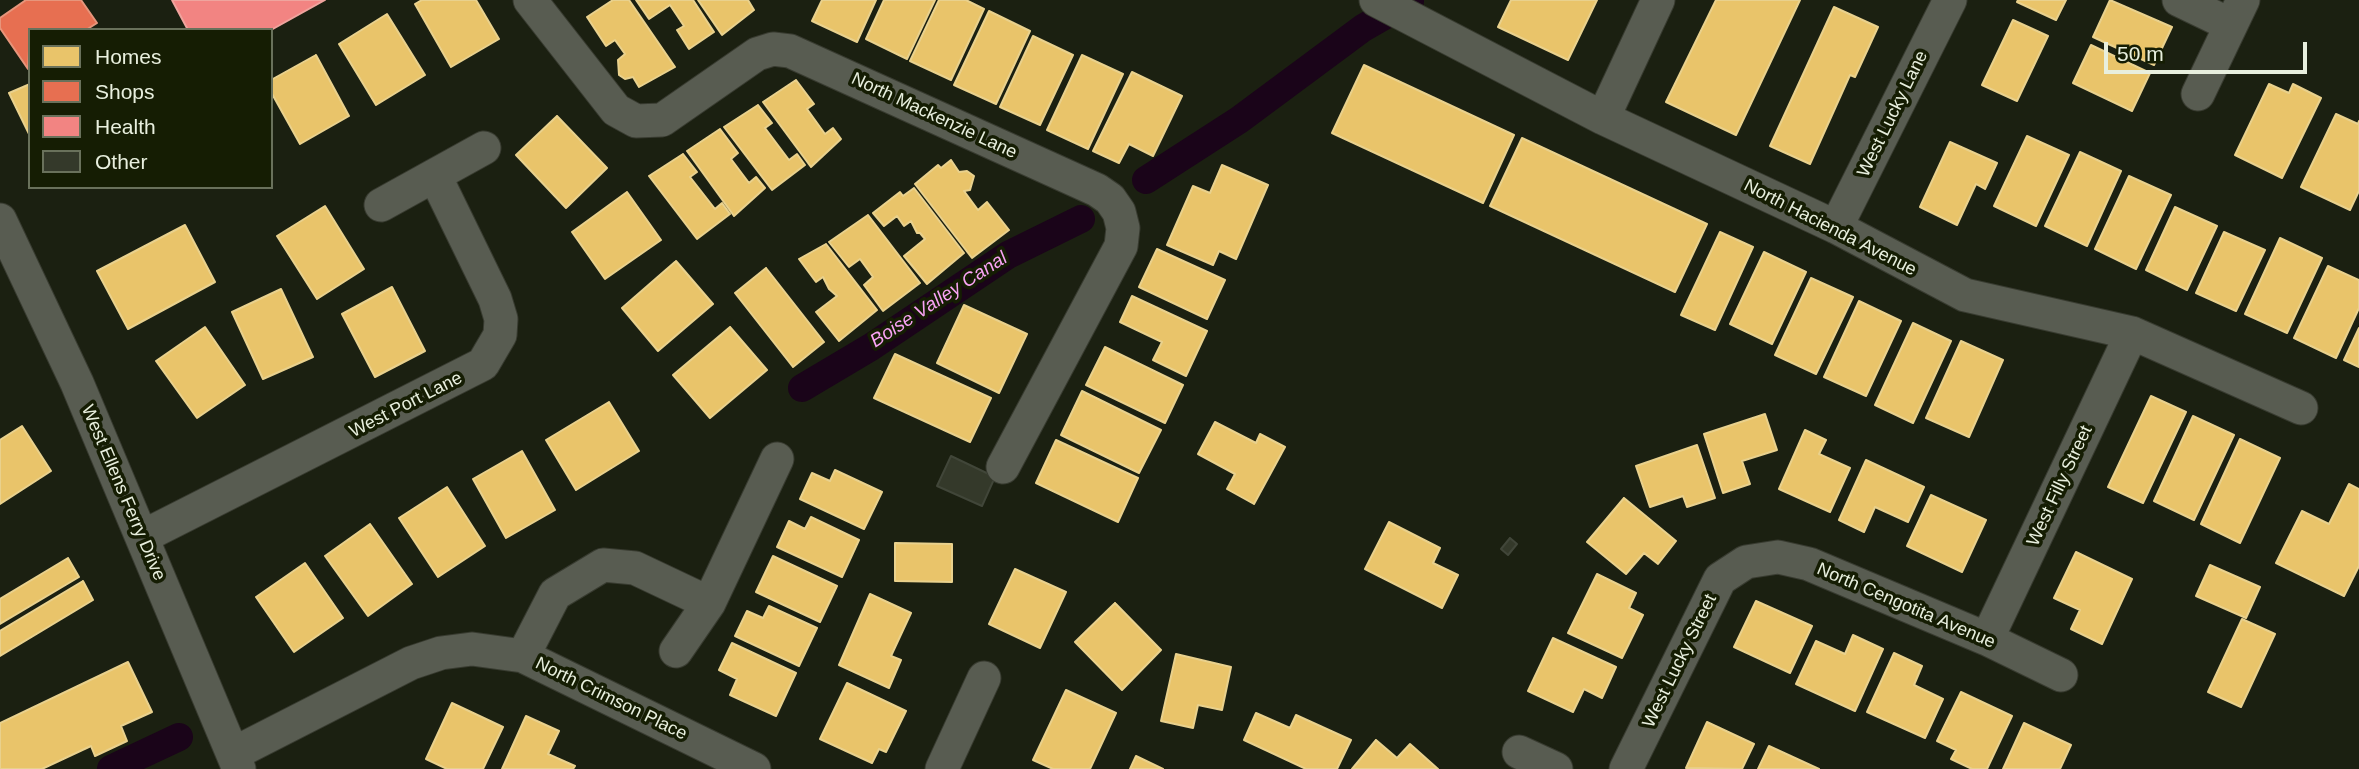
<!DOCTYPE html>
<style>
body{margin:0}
#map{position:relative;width:2359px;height:769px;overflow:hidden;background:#1b2011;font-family:Helvetica,sans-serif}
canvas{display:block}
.legend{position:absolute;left:28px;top:28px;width:245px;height:161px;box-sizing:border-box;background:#151d03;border:2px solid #69715b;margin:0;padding:9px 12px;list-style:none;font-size:21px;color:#e8efde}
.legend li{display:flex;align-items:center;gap:14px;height:35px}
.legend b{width:35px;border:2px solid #69715b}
.scale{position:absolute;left:2104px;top:42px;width:203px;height:32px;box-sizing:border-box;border:4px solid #e8efde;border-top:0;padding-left:9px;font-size:21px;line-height:24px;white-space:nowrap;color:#e8efde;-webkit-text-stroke:5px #151d03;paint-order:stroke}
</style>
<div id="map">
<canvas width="2359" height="769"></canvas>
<ul class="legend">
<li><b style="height:19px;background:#e9c46a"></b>Homes</li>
<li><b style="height:19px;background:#e76f51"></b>Shops</li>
<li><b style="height:19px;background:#f28482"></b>Health</li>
<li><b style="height:19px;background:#34392a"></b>Other</li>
</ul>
<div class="scale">50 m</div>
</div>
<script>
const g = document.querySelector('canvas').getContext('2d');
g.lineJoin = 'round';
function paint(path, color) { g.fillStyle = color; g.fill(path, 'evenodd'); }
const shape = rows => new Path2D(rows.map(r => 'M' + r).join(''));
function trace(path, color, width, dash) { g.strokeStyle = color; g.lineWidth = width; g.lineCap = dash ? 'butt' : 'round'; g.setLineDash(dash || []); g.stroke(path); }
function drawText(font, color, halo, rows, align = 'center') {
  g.font = font + ' Helvetica,sans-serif'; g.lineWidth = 7; g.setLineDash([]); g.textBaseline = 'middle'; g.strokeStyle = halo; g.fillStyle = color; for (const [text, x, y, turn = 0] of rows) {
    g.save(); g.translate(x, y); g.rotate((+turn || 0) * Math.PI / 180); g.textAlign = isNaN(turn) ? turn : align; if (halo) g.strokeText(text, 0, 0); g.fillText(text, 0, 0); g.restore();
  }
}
const homes = shape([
 [422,0,476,0,499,39,451,67,415,4,422,0],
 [613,0,629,0,675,67,639,87,633,77,625,79,619,75,618,60,625,54,615,40,606,46,587,17,613,0],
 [636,0,693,0,714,32,689,49,677,30,684,26,670,5,649,19,636,0],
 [698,0,748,0,754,10,722,35,698,0],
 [822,0,876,0,857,42,812,21,822,0],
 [884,0,935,0,907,59,866,39,884,0],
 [939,0,966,0,984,9,951,80,910,61,939,0],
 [1511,0,1597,0,1568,60,1498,27,1511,0],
 [1716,0,1800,0,1736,135,1666,102,1716,0],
 [2018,0,2066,0,2056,20,2017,2,2018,0],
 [2110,0,2172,27,2154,65,2093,37,2110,0],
 [1834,7,1878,27,1855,77,1850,75,1810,164,1770,146,1834,7],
 [989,11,1030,31,996,104,954,85,989,11],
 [387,14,425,75,376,105,339,44,387,14],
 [2013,20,2048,36,2017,101,1982,85,2013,20],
 [1033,36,1073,55,1040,125,1000,107,1033,36],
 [2091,45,2150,73,2132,111,2073,83,2091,45],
 [316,55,349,116,300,144,271,92,271,80,316,55],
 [1082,55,1123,74,1088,149,1047,130,1082,55],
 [1364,65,1514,135,1483,203,1332,133,1364,65],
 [1132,72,1182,96,1153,156,1129,144,1119,163,1093,151,1132,72],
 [796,80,814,104,807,109,825,134,833,128,841,139,811,167,763,102,796,80],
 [30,84,30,136,9,93,30,84],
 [2269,84,2289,93,2293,84,2321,98,2282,178,2235,155,2269,84],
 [758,105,772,123,765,128,789,160,797,154,805,165,772,190,724,127,758,105],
 [2336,114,2358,124,2359,121,2359,191,2350,210,2301,187,2336,114],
 [557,116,607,168,566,208,516,155,557,116],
 [720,129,738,153,731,159,749,183,756,177,765,188,734,216,687,151,720,129],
 [2027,136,2069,155,2036,226,1994,206,2027,136],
 [1522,138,1707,224,1675,292,1490,206,1522,138],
 [1950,142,1997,163,1985,189,1976,184,1957,225,1920,207,1950,142],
 [2080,152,2121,171,2087,246,2045,226,2080,152],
 [683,154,697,172,690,177,715,209,722,203,730,214,697,239,649,176,683,154],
 [951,160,959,172,967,171,974,176,970,190,964,191,978,210,987,202,1009,230,972,258,915,184,938,165,941,168,951,160],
 [1222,165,1268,185,1236,259,1219,251,1213,265,1167,245,1193,186,1210,193,1222,165],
 [2129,176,2171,195,2136,269,2095,249,2129,176],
 [914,188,964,253,927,284,904,256,925,239,920,233,917,233,911,221,904,226,897,216,884,226,873,213,900,192,903,196,914,188],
 [627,192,661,240,605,279,572,232,627,192],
 [325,206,364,269,317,299,277,236,325,206],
 [2175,207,2217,226,2187,290,2146,270,2175,207],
 [868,215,920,283,883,311,864,285,873,277,860,259,849,267,829,242,868,215],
 [185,225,215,282,128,329,97,271,185,225],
 [1720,232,1753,247,1715,330,1681,315,1720,232],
 [2224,232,2265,250,2236,311,2196,293,2224,232],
 [2280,238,2322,258,2287,333,2245,314,2280,238],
 [826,244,877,310,839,341,816,312,837,296,829,289,823,277,816,282,799,259,826,244],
 [1157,249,1225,280,1207,319,1139,287,1157,249],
 [1764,252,1806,272,1772,344,1730,324,1764,252],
 [676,261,713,304,658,351,622,308,676,261],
 [2328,266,2359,280,2359,308,2336,358,2294,338,2328,266],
 [766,268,824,342,793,367,735,293,766,268],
 [1811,278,1853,297,1816,374,1775,355,1811,278],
 [392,287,425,351,375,377,342,314,392,287],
 [281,289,313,357,263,379,232,312,281,289],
 [1132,296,1207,331,1186,376,1153,360,1162,342,1120,322,1132,296],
 [1859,301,1901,321,1866,396,1824,377,1859,301],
 [964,305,1027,334,999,393,937,363,964,305],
 [1913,323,1951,341,1913,423,1875,405,1913,323],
 [205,327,245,385,197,418,156,361,205,327],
 [730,327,767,370,710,418,673,375,730,327],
 [2359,328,2359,367,2344,360,2359,328],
 [1961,341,2003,360,1969,437,1926,418,1961,341],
 [1105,347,1183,385,1165,423,1086,385,1105,347],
 [895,354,991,398,970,442,874,398,895,354],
 [1082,391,1161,430,1139,473,1061,435,1082,391],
 [2151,396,2186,412,2143,503,2108,487,2151,396],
 [609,402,639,451,576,490,546,440,609,402],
 [1765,414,1777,450,1742,461,1750,484,1723,493,1704,434,1765,414],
 [2193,416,2234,435,2194,520,2154,501,2193,416],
 [1215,422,1256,443,1260,434,1285,447,1254,504,1227,489,1235,474,1198,454,1215,422],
 [22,426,51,471,0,504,0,440,22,426],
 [1805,430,1826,440,1819,454,1850,468,1830,512,1779,489,1805,430],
 [2240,439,2280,458,2240,543,2201,524,2240,439],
 [1056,440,1138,478,1118,522,1036,483,1056,440],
 [1697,445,1715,498,1687,507,1683,496,1650,507,1636,466,1697,445],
 [522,451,555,510,506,538,473,479,522,451],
 [1866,460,1924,487,1908,522,1875,507,1864,532,1839,520,1866,460],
 [835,470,882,492,864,529,800,499,812,473,830,481,835,470],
 [2349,484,2359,489,2359,566,2344,596,2276,563,2302,511,2329,524,2349,484],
 [447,487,485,546,438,577,399,518,447,487],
 [1931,495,1986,520,1962,572,1907,546,1931,495],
 [1624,498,1676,541,1658,564,1644,553,1626,574,1587,542,1624,498],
 [811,517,859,540,842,577,777,547,789,521,805,529,811,517],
 [1389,522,1440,548,1433,563,1458,575,1442,608,1365,569,1389,522],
 [370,524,412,584,368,616,325,556,370,524],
 [895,543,952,544,952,582,895,581,895,543],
 [2076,552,2132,579,2102,644,2071,629,2080,610,2054,598,2076,552],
 [773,556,837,586,820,622,756,592,773,556],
 [68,558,79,577,0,624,0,599,68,558],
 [305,563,343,618,294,652,256,597,305,563],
 [2210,565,2260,587,2246,618,2196,596,2210,565],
 [1015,569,1066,592,1040,648,989,624,1015,569],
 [1597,574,1636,593,1629,608,1643,615,1622,658,1568,633,1597,574],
 [83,581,93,600,0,656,0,631,83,581],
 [870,594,911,613,891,656,901,660,889,688,839,665,870,594],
 [1756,601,1812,626,1790,673,1734,647,1756,601],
 [1115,603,1161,650,1122,690,1075,642,1115,603],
 [769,606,817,628,799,666,735,636,747,611,763,618,769,606],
 [2242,619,2275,634,2241,707,2208,692,2242,619],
 [1853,635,1883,649,1855,711,1796,684,1816,641,1845,654,1853,635],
 [1553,638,1616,667,1602,698,1584,689,1573,712,1528,691,1553,638],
 [732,643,796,673,776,716,730,695,737,679,719,670,732,643],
 [1894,653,1922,666,1914,685,1943,699,1925,738,1867,712,1894,653],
 [1176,654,1231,667,1222,710,1198,705,1193,728,1161,721,1176,654],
 [128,662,152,712,121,726,127,741,95,756,91,746,42,769,0,769,0,723,128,662],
 [847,683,906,711,886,752,879,749,872,763,820,739,847,683],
 [1066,690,1116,713,1090,769,1053,769,1033,760,1066,690],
 [1961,692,2012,716,1987,769,1972,769,1951,759,1956,750,1937,741,1961,692],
 [452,703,503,727,483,769,447,769,426,759,452,703],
 [1256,713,1290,728,1296,715,1351,740,1337,769,1306,769,1244,740,1256,713],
 [526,716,559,731,548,754,575,766,573,769,502,769,526,716],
 [1707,722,1754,744,1742,769,1686,768,1707,722],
 [2024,723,2071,745,2060,769,2003,769,2024,723],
 [1376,740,1397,758,1410,744,1438,769,1352,769,1376,740],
 [1769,746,1819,769,1758,769,1769,746],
 [1136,756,1163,769,1130,769,1136,756]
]);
paint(homes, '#e9c46a');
trace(homes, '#e9d18d', 2);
const shops = shape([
 [26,0,81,0,97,23,86,30,30,30,28,69,0,28,0,18,26,0]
]);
paint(shops, '#e76f51');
trace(shops, '#e7957b', 2);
const health = shape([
 [172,0,325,0,271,30,188,30,172,0]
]);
paint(health, '#f28482');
trace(health, '#efa49e', 2);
trace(shape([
 [1146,180,1239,120,1363,28,1410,1],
 [802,388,871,347,1008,255,1081,219],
 [111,769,179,737]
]), '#1a0419', 28);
const building = shape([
 [951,456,995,477,982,506,937,486,951,456],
 [1510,538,1517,544,1508,555,1501,549,1510,538]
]);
paint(building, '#34392a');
trace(building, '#414639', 2);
const minor = shape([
 [530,0,616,110,636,121,662,120,757,54,773,49,790,51,1097,190,1110,199,1119,212,1123,228,1121,246,1003,467],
 [1376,0,1603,118,1836,227,1965,295,2132,333,2301,408],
 [2179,0,2231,25],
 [2198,94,2243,0],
 [1603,118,1658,0],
 [381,205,484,148],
 [0,220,77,383,239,769],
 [1836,227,1950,0],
 [142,537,483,364,500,335,501,319,495,299,435,176],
 [1987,639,2132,333],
 [676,651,709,603,777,459],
 [523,656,555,594,603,565,635,568,709,603],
 [1519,752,1556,769],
 [233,754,411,663,441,653,472,649,523,656,754,769],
 [942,769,984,678],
 [1626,769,1720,579,1746,562,1778,557,1809,564,1987,639,2061,675]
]);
trace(minor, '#383b30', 35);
trace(minor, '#585c51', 33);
drawText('18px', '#e8efde', '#151d03', [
 ["West Lucky Lane",1893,114,-64],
 ["North Mackenzie Lane",934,116,25],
 ["North Hacienda Avenue",1830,228,27],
 ["West Port Lane",406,405,-27],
 ["West Filly Street",2060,486,-65],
 ["West Ellens Ferry Drive",123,493,67],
 ["North Cengotita Avenue",1906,606,23],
 ["West Lucky Street",1680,661,-64],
 ["North Crimson Place",611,699,26]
]);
drawText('italic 19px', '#f9a3f4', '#151d03', [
 ["Boise Valley Canal",939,300,-33]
]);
</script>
